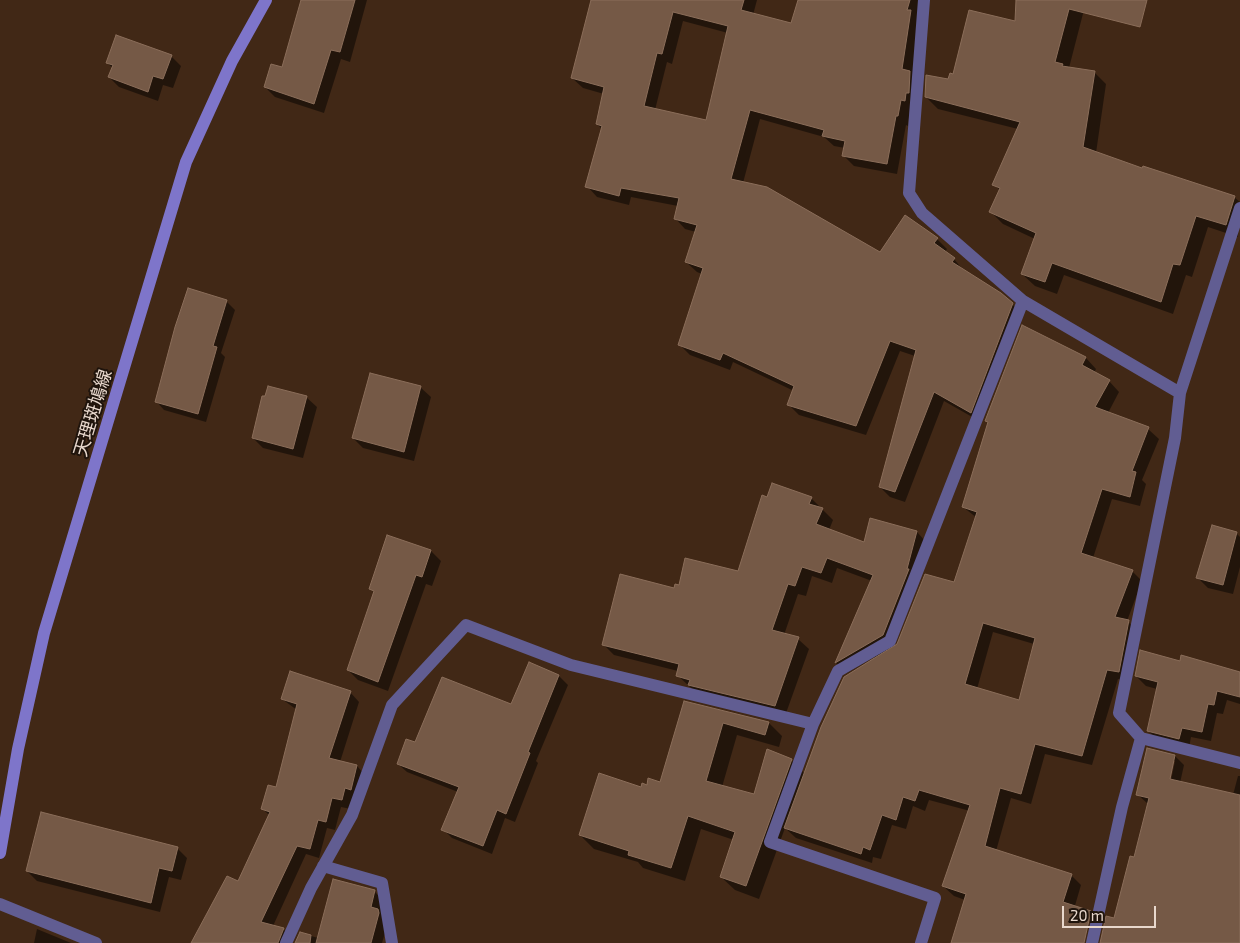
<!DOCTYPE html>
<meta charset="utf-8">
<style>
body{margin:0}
#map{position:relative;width:1240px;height:943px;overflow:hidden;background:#412816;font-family:"Exo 2",sans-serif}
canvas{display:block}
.scale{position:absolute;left:1062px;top:906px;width:94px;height:22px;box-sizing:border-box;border:2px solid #e8d8cd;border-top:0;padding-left:6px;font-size:15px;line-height:18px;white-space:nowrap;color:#e8d8cd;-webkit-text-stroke:4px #1f140c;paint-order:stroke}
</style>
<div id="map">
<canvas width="1240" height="943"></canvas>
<div class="scale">20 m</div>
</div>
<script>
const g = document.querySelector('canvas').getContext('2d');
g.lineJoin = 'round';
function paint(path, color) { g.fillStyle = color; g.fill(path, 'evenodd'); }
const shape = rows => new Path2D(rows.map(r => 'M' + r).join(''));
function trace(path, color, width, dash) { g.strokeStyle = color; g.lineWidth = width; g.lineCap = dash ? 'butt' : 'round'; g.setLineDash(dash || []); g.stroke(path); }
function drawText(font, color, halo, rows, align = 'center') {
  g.font = font + ' "Exo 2","Noto Sans JP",sans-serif'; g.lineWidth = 4; g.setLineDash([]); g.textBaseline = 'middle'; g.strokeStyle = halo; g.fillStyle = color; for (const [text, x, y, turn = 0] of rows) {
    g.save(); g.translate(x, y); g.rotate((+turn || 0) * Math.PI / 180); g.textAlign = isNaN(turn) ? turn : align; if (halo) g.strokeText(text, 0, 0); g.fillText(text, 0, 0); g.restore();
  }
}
paint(shape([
 [302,0,367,0,350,62,341,59,324,113,275,97,265,87,283,69],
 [596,0,757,0,753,15,792,24,799,0,922,0,908,126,906,125,897,174,854,166,844,156,845,148,834,146,824,137,760,119,743,183,881,253,937,239,947,249,945,252,954,259,963,270,1012,304,1023,315,981,422,944,401,905,502,890,497,880,487,915,356,900,351,866,435,799,415,789,405,794,391,733,362,730,370,690,355,680,345,702,274,697,272,686,262,696,232,685,229,675,218,678,206,631,197,629,205,597,197,587,186,602,129,597,124,604,94,583,88,572,78],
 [683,21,728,33,707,122,655,110,667,62,672,64],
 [1017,0,1084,0,1086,2,1069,68,1094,72,1106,84,1096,153,1234,197,1240,202,1238,237,1208,227,1192,277,1186,275,1173,314,1064,275,1057,294,1035,286,1022,274,1035,239,1003,224,991,212,1000,190,994,184,1018,129,938,109,926,97,949,81,1016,23],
 [171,56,181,66,173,88,163,85,158,101,119,87,109,77,113,68,107,63],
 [189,289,227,302,235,310,221,353,225,357,206,422,164,410,156,401],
 [1023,327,1086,358,1096,369,1094,373,1109,381,1119,392,1108,413,1148,429,1159,439,1142,480,1146,484,1140,506,1112,499,1093,558,1132,571,1142,581,1127,621,1139,632,1129,682,1118,679,1092,765,1045,754,1031,804,1011,798,996,851,1071,875,1081,885,1074,909,1075,943,952,943,965,900,954,896,943,886,970,811,929,800,925,811,913,806,906,829,892,825,881,859,873,857,872,863,796,838,785,828,759,899,735,890,721,877,734,840,701,829,685,881,643,868,638,862,594,849,580,835,641,788,661,783,685,702,769,723,782,736,779,747,737,735,722,787,755,796,791,760,805,774,875,659,874,657,847,673,836,663,872,581,837,568,832,583,812,576,806,596,798,594,784,635,798,639,809,649,785,716,700,696,677,675,678,671,614,655,603,644,679,586,739,572,768,498,811,498,833,520,829,530,865,544,917,532,927,543,919,581,893,649,955,583,977,518,963,507,989,423,986,420],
 [993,632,1034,644,1020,701,977,689],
 [420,387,431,397,414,461,363,448,353,438],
 [306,397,317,407,303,458,263,448,253,438],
 [1236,533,1240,537,1240,567,1233,594,1208,588,1198,578],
 [431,551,441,561,432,586,426,584,388,691,358,680,348,670,375,593,370,589],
 [1181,663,1240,673,1240,704,1227,700,1223,714,1217,713,1211,741,1191,737,1189,748,1158,740,1148,731,1157,689,1146,686,1136,676],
 [559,676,568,685,536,761,538,763,515,822,505,818,492,854,452,838,443,829,458,792,407,772,398,764,416,743,512,706],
 [350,692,359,702,340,762,357,766,366,776,351,809,341,807,335,830,327,828,319,858,306,854,273,926,283,929,293,938,291,943,192,943,239,883,270,816,263,809,277,789,297,710,282,699],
 [1148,749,1175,756,1184,765,1180,783,1233,795,1238,776,1240,776,1240,943,1110,943,1148,804,1137,794],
 [1173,761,1175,761,1170,785,1167,785],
 [177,848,187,858,181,880,169,877,160,912,37,881,27,871],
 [374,891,384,901,388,923,382,943,296,943,301,933,318,938],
 [37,929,71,943,34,943]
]), '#0007');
const building = shape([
 [301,0,355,0,340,52,331,50,314,104,264,87,271,64,282,67,301,0],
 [591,0,744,0,741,10,791,23,798,0,910,0,907,10,911,10,902,69,910,71,909,93,906,93,905,101,901,100,898,116,896,116,887,164,842,156,845,141,822,136,824,130,750,110,731,179,767,187,880,252,905,215,938,238,934,243,955,258,952,262,1001,293,1013,303,971,413,934,392,895,492,879,487,916,350,890,341,856,426,787,405,794,386,723,353,720,360,678,345,703,268,685,262,697,225,674,219,679,198,621,188,619,196,585,187,602,126,596,124,604,87,571,78,591,0],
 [673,12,728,26,706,120,644,106,657,53,662,54,673,12],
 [1016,0,1147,0,1140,27,1069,9,1055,62,1063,64,1062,66,1095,71,1083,147,1142,168,1143,166,1235,196,1226,225,1196,216,1180,265,1173,264,1161,302,1052,263,1045,282,1021,274,1036,233,989,212,1000,188,992,185,1020,122,925,97,926,75,948,79,950,73,953,74,969,10,1015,21,1016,0],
 [116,35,172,55,163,79,153,76,148,92,108,77,113,65,106,63,116,35],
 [188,288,227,300,213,346,217,347,198,414,155,402,175,327,188,288],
 [1022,325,1086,357,1082,365,1110,380,1095,407,1149,427,1132,471,1136,472,1130,497,1102,489,1081,553,1133,570,1115,617,1129,620,1119,672,1107,670,1082,756,1035,744,1021,794,1000,788,985,846,1072,874,1063,902,1091,911,1084,943,951,943,966,894,942,886,970,805,919,790,915,801,903,797,896,820,882,815,870,850,863,847,861,854,784,828,821,727,844,677,897,644,925,574,954,582,977,512,962,507,988,422,985,421,1022,325],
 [983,623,1035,638,1019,700,965,684,983,623],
 [370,373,421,386,404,452,352,438,370,373],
 [268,386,307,396,293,449,252,438,262,396,265,396,268,386],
 [772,483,812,497,809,504,823,508,816,524,864,542,870,518,917,531,907,569,909,569,883,635,835,663,873,575,827,558,821,573,802,567,795,586,788,584,772,630,799,637,775,706,688,685,690,680,676,676,679,664,602,645,620,574,674,588,675,584,679,585,685,558,738,571,762,495,767,497,772,483],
 [1212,525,1237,532,1223,585,1196,578,1212,525],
 [387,535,431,550,422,577,416,575,378,682,347,670,374,591,369,589,387,535],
 [1140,650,1180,661,1181,655,1240,672,1240,697,1217,691,1214,705,1208,704,1202,732,1182,728,1179,739,1147,731,1158,682,1135,676,1140,650],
 [529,662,559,675,528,752,530,753,506,814,497,810,483,846,441,830,459,787,397,764,406,739,415,742,442,677,511,704,529,662],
 [290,671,351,691,329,758,357,765,351,790,345,788,342,800,332,798,326,822,318,820,310,849,297,846,261,922,284,928,278,943,191,943,227,876,238,881,270,812,261,809,268,785,276,787,297,704,281,699,290,671],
 [684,701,769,722,765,735,723,723,706,781,754,794,767,749,792,759,746,886,720,877,735,832,688,816,671,868,628,855,629,851,579,835,599,773,641,787,642,783,647,785,648,778,660,782,684,701],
 [1147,748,1175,755,1170,779,1240,795,1240,943,1100,943,1106,916,1114,918,1130,856,1134,857,1149,798,1136,795,1147,748],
 [41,812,178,847,172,871,159,868,151,903,26,871,41,812],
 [333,879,375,890,371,907,378,909,379,913,371,943,316,943,333,879],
 [300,932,311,935,310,943,295,943,300,932]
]);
paint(building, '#755946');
trace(building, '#8b6e5a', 1);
trace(shape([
 [924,0,909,193,922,213,1023,301,1180,393],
 [1240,208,1180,393,1175,438,1119,713,1141,738,1240,763],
 [323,866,382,883,392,943],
 [0,904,96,943],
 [286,943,311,888,352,815,392,705,466,625,571,665,813,724],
 [921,943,935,898,770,842,813,724,838,671,890,641,1023,301],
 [1092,943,1122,807,1141,738]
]), '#615d92', 12);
trace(shape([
 [0,853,18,749,44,633,186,162,232,61,266,0]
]), '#7e75ca', 12);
drawText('18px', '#e8d8cd', '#1f140c', [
 ["天理斑鳩線",93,413,-73]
]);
</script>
